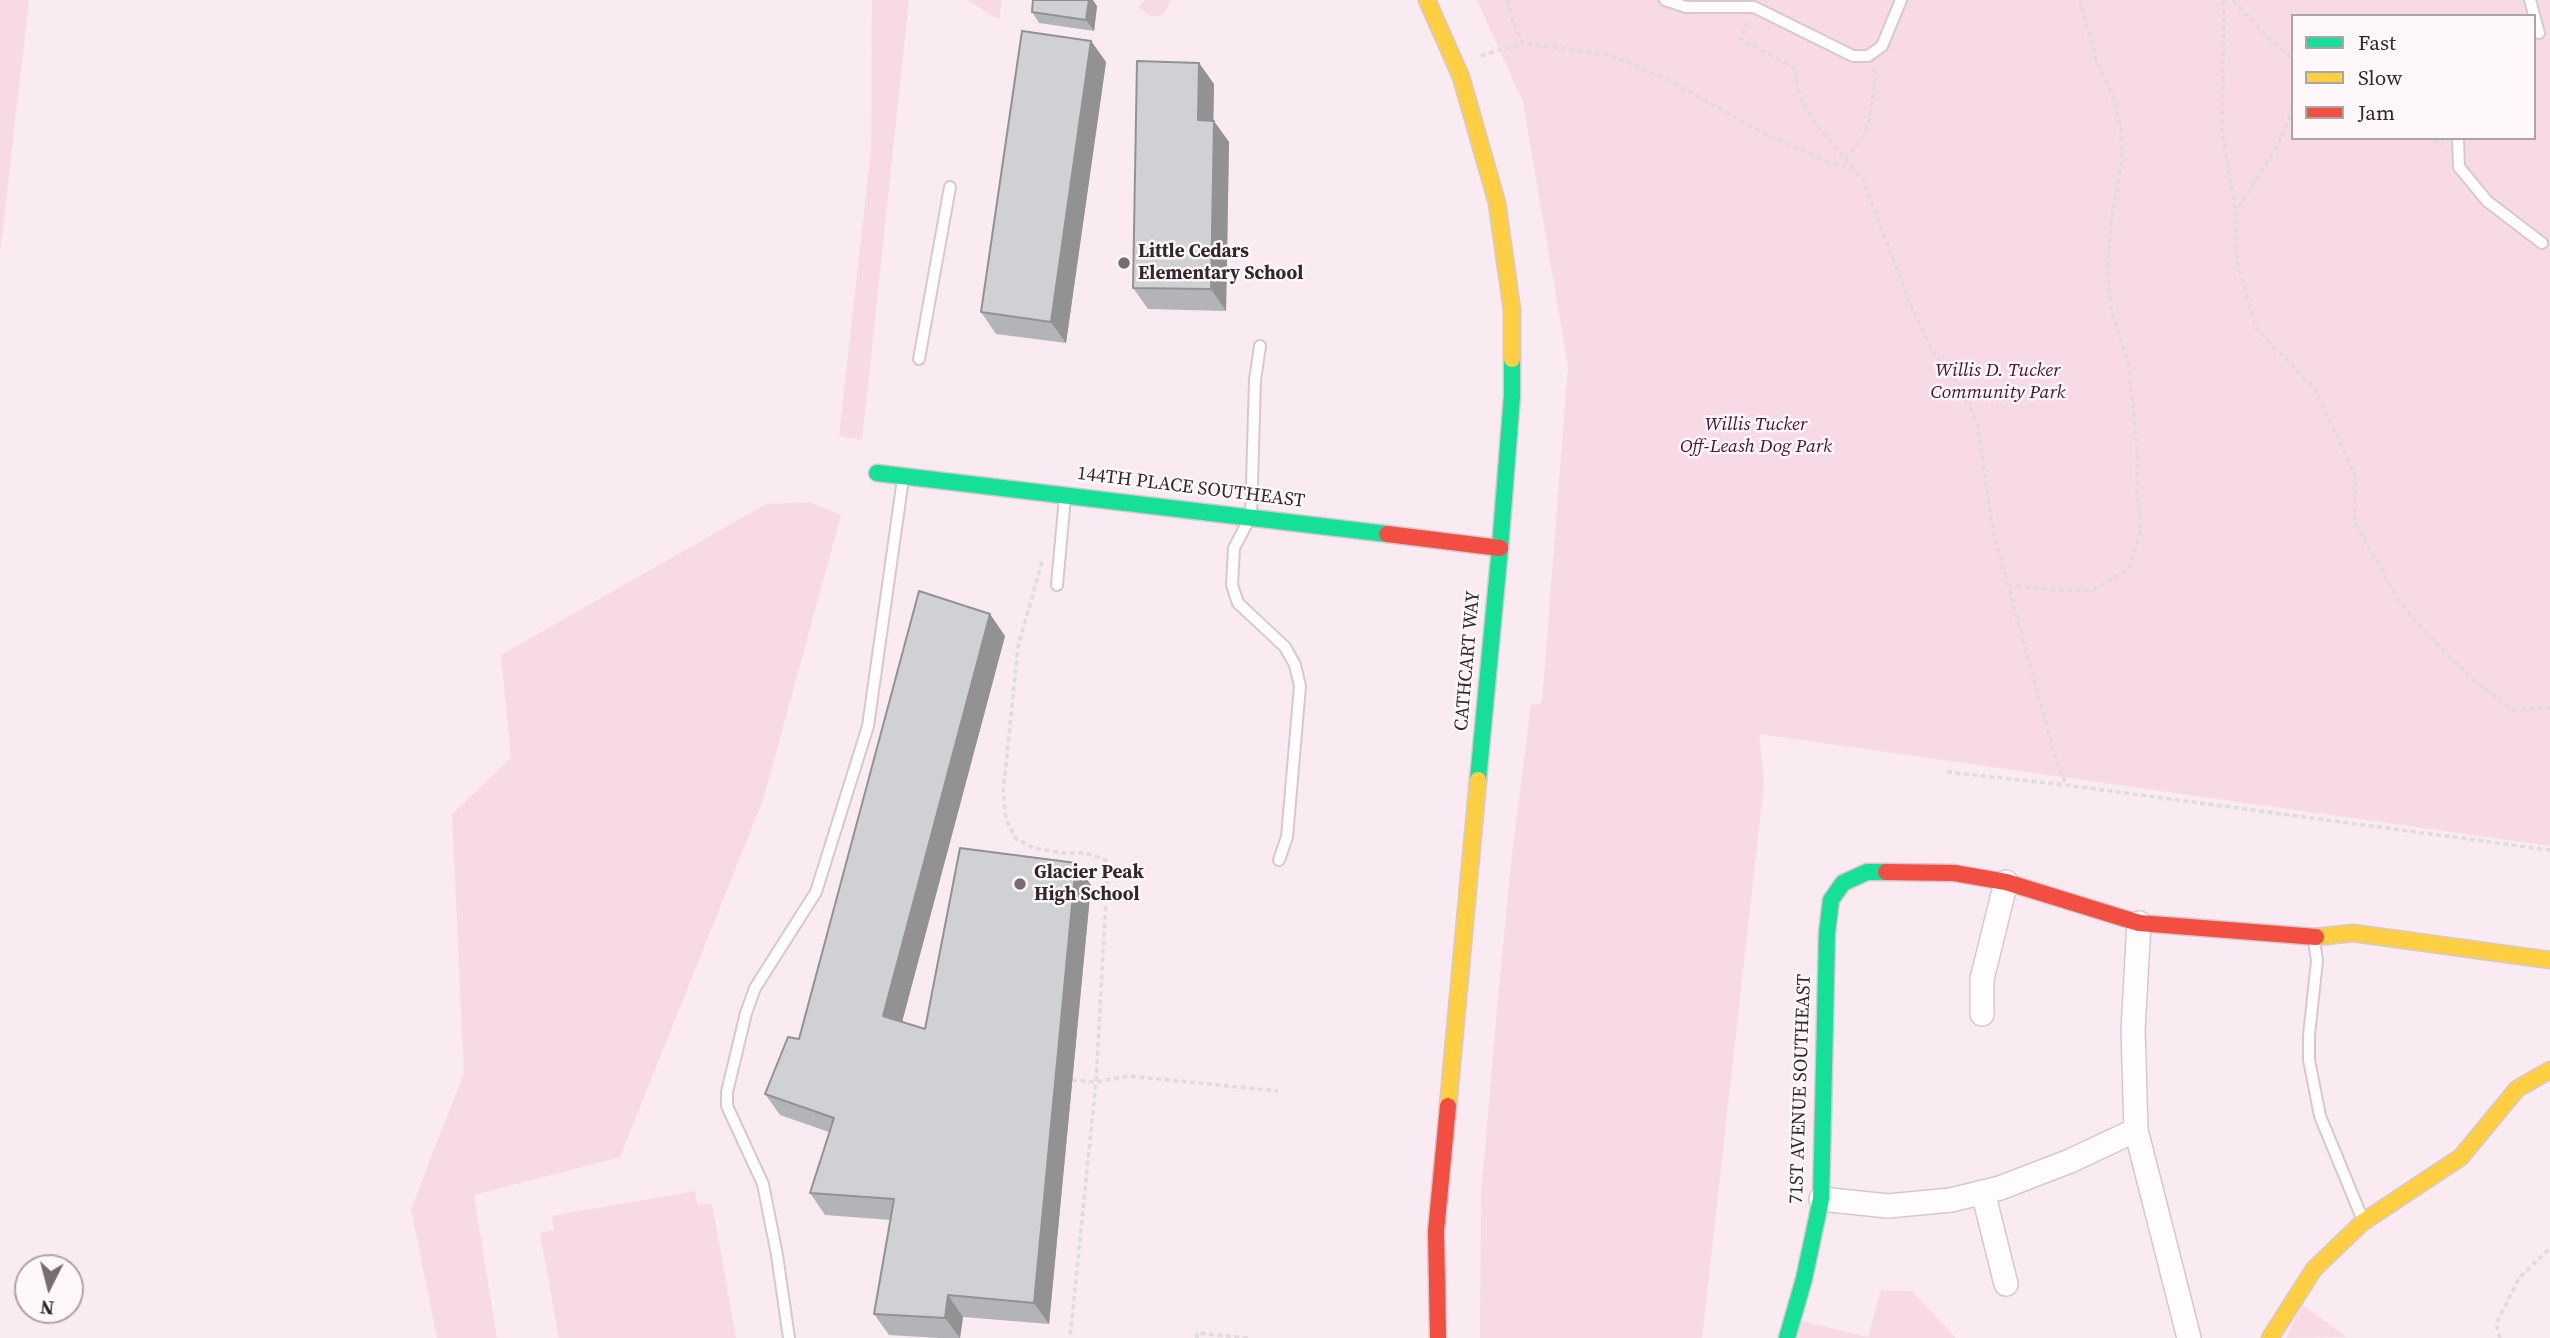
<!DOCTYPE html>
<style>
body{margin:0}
#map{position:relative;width:2550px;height:1338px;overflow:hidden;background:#f9ebf1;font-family:"Source Serif 4",serif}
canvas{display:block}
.legend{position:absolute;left:2291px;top:14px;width:245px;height:126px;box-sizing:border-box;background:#fff8fb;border:2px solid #ada4a8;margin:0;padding:9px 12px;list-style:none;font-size:21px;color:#33272c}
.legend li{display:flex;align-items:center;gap:14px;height:35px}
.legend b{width:35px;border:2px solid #ada4a8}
.north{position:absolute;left:14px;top:1254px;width:70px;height:70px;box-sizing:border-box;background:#fff8fb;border:2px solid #ada4a8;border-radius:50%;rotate:186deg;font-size:19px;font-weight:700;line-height:28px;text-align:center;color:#33272c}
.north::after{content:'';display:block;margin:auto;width:24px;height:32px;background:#786c71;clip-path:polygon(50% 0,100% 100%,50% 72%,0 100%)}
</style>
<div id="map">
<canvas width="2550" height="1338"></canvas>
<ul class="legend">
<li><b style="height:9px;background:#16e098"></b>Fast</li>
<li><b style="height:9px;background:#ffcf43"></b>Slow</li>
<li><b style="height:9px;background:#f24e42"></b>Jam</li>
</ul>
<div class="north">N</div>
</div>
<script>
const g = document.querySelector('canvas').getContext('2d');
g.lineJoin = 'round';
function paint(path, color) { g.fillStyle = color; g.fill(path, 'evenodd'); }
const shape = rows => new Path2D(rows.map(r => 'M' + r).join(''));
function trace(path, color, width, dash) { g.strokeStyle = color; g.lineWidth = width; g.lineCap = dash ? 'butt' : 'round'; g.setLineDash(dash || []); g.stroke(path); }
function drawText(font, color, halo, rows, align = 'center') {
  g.font = font + ' "Source Serif 4",serif'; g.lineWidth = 5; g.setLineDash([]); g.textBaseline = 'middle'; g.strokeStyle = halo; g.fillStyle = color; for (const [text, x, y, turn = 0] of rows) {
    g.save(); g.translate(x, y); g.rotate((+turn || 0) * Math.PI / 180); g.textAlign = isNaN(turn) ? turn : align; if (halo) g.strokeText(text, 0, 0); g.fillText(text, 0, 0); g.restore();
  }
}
paint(shape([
 [0,0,29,0,0,253],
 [872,0,909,0,862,440,839,436,871,150],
 [967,0,1002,0,999,20],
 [1145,0,1171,0,1165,12,1159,16,1150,16,1138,7],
 [1477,0,2550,0,2550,846,1759,734,1764,783,1702,1338,1480,1338,1481,1194,1497,1010,1511,863,1531,705,1542,703,1568,366,1523,102],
 [2293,16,2534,16,2534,138,2293,138],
 [810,502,841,515,763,800,620,1157,474,1195,497,1338,437,1338,411,1209,464,1073,452,814,511,758,501,655,766,504],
 [695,1191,697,1205,712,1203,736,1338,559,1338,540,1233,554,1230,552,1216],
 [1881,1290,1912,1291,1956,1338,1796,1338,1802,1321,1868,1337],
 [2302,1305,2347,1337,2286,1338]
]), '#f8dae7');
const lane = shape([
 [1665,0,1686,7,1754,7,1853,56,1868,56,1882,46,1901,0],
 [2530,0,2539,33],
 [2458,138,2459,167,2487,201,2542,243],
 [1260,346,1255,380,1251,516,1234,548,1232,585,1238,603,1285,647,1295,665,1300,686,1287,837,1279,860],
 [919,359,950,187],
 [1057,585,1065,497],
 [2314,940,2317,961,2309,1035,2309,1060,2320,1116,2362,1218],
 [789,1338,777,1255,763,1184,727,1106,727,1092,746,1013,755,988,816,892,868,726,903,479]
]);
const street = shape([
 [2139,923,2133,1030,2136,1130,2189,1338],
 [1982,1014,1982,979,2006,882],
 [1983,1192,2006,1284],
 [1821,1199,1888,1206,1951,1200,2000,1188,2070,1161,2136,1130]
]);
const fast = shape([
 [877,473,1387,534],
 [1478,780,1500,548,1512,396,1512,359],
 [1787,1338,1804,1279,1821,1199,1827,933,1831,900,1843,883,1867,872,1886,872]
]);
const slow = shape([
 [1427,0,1461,77,1497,203,1512,310,1512,359],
 [2316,937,2353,933,2550,960],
 [1448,1106,1478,780],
 [2270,1338,2314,1269,2363,1222,2461,1157,2517,1089,2550,1070]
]);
const jam = shape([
 [1387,534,1500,548],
 [1886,872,1954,873,2006,882,2139,923,2316,937],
 [1438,1338,1436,1231,1448,1106]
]);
trace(lane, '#d5c9ce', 14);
trace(street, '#d5c9ce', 26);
trace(fast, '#d5c9ce', 19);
trace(slow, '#d5c9ce', 19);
trace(jam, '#d5c9ce', 19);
trace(shape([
 [1507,0,1511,16,1522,43,1611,55,1672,82,1761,132,1827,161,1852,169],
 [2224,0,2222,129,2235,211],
 [2233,0,2268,38,2293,58],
 [1748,22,1740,39,1795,68,1797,85,1803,103,1820,129,1863,180,1911,305,1932,350,1959,385,1977,421,1993,531,2054,752,2066,785],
 [1481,56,1522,43],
 [2293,107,2280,141,2235,213,2237,261,2256,328,2315,389,2355,474,2355,523,2399,601,2428,635,2472,679,2513,710,2550,708],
 [2425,138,2443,144],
 [1845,158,1862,139,1869,123,1876,76,1873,68],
 [1042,562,1018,647,1003,794,1006,819,1016,839,1034,848,1062,853,1086,853,1108,861,1096,1082,1070,1338],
 [2008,585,2056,590,2093,590,2129,569,2141,529,2137,488,2137,446,2129,367,2111,308,2107,266,2112,217,2122,161,2121,128,2112,94,2096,59,2080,0],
 [1947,772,2066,785,2550,850],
 [1072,1080,1096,1082,1129,1076,1278,1091],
 [1197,1338,1197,1333,1248,1338],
 [2500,1338,2496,1324,2519,1278,2550,1248]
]), '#e0dcdd', 3.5, [5, 3.5]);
trace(lane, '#fefcfd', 10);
trace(street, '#fefcfd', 23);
trace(fast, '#16e098', 16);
trace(slow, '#ffcf43', 16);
trace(jam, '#f24e42', 16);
paint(shape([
 [1097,6,1094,31,1039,23,1032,12],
 [1091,41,1106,62,1066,343,996,334,981,312],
 [1199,63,1214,84,1213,121,1229,142,1226,311,1148,309,1133,288],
 [1005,636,902,1022,925,1029,1091,885,1049,1324,963,1317,960,1338,938,1338,889,1335,874,1314,891,1220,825,1215,810,1193,829,1132,780,1115,765,1094,799,1039]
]), '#b3b4b7');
paint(shape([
 [1089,0,1093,0,1097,6,1094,31,1086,20],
 [1091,41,1106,62,1066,343,1051,322],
 [1199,63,1214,84,1213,142,1198,120],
 [1214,121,1229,142,1226,311,1211,289],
 [990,614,1005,636,898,1037,883,1016],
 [1076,863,1091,885,1049,1324,1034,1303],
 [948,1295,963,1317,960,1338,945,1318]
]), '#929295');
const building = shape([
 [1033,0,1089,0,1086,20,1032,12,1033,0],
 [1022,31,1091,41,1051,322,981,312,1022,31],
 [1137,61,1199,63,1198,120,1214,121,1211,289,1133,288,1137,61],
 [919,591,990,614,883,1016,925,1029,960,848,1076,863,1034,1303,948,1295,945,1318,874,1314,894,1199,810,1193,834,1118,765,1094,788,1037,799,1039,919,591]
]);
paint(building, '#d0d1d5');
trace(building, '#929295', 2);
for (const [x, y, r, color] of [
 [1124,263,7,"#786c71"],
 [1020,884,7,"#786c71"]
]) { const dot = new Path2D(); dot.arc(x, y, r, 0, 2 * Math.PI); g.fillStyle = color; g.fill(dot); trace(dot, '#fff8fb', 2.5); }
drawText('bold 19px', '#33272c', '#fff8fb', [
 ["Little Cedars",1138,252],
 ["Elementary School",1138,274],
 ["Glacier Peak",1034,873],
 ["High School",1034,895]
], 'left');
drawText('italic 19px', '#4a1232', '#fff8fb', [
 ["Willis D. Tucker",1998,371],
 ["Community Park",1998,393],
 ["Willis Tucker",1756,425],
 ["Off-Leash Dog Park",1756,447]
]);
drawText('19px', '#33272c', '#fff8fb', [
 ["144TH PLACE SOUTHEAST",1191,488,7],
 ["CATHCART WAY",1468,661,-85],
 ["71ST AVENUE SOUTHEAST",1801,1089,-88]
]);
</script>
